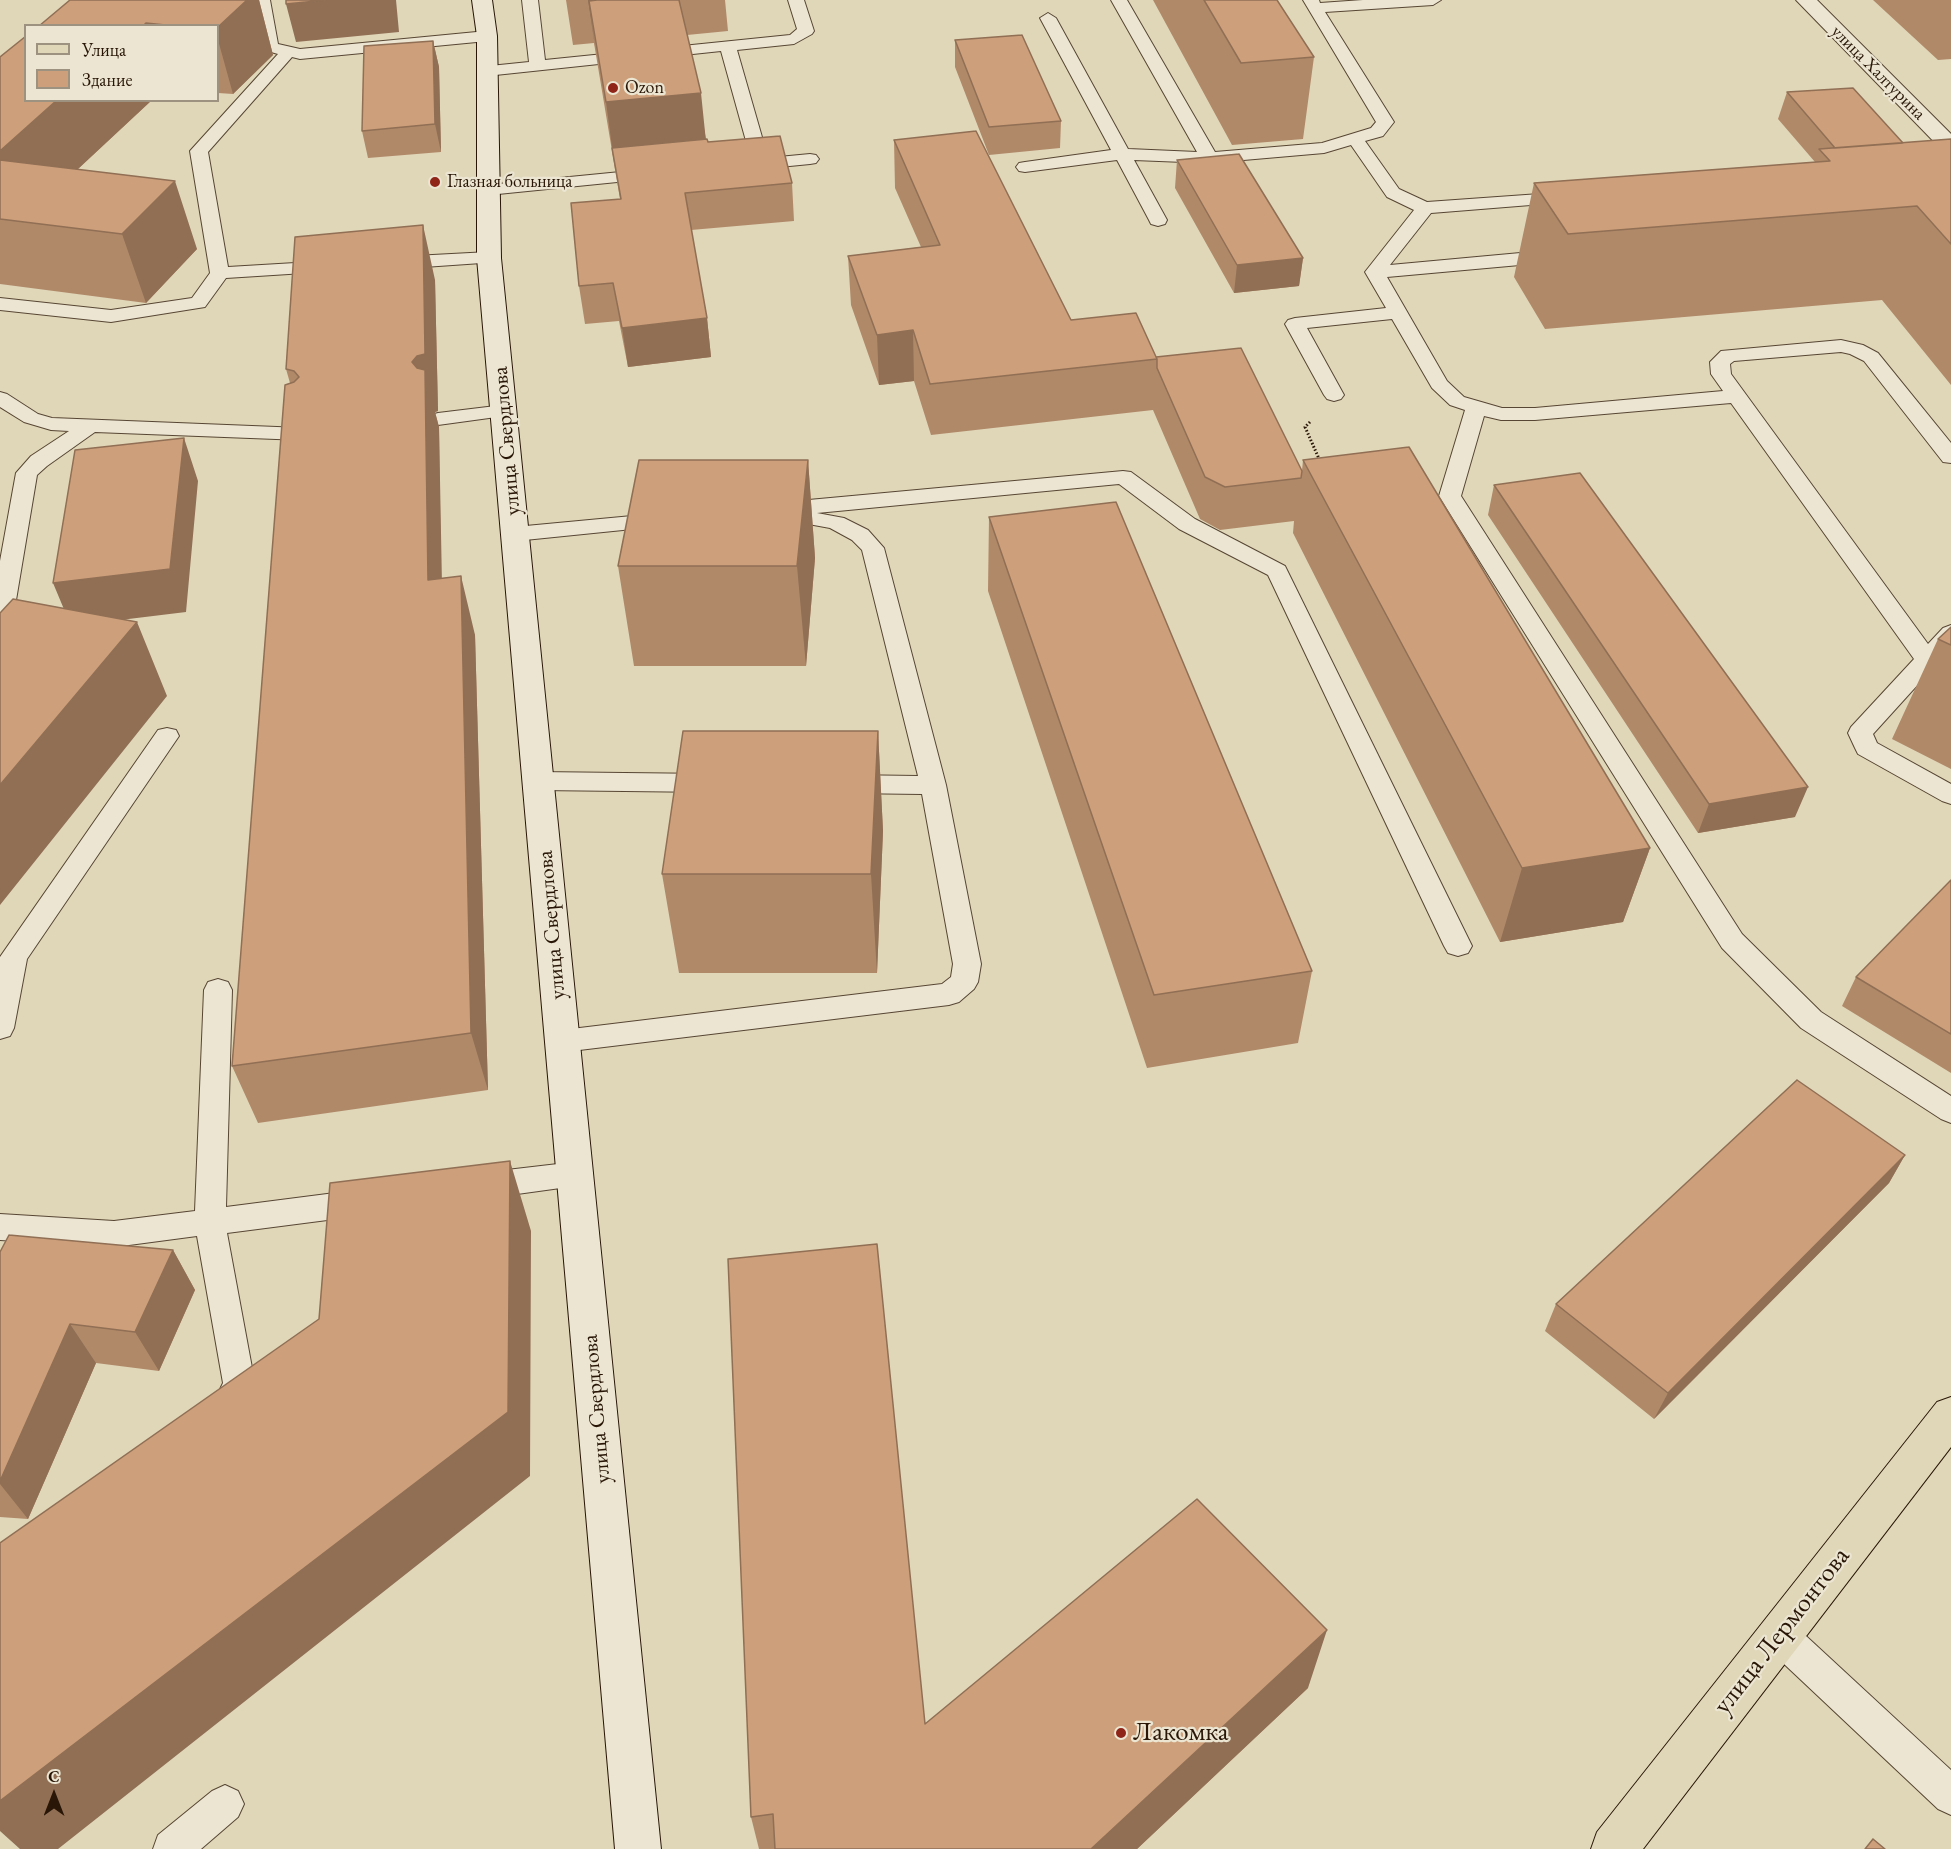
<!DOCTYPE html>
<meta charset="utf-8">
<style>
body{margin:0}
#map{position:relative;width:1951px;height:1849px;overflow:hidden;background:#e0d7b9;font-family:"EB Garamond",serif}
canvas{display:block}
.legend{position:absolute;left:24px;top:24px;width:195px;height:78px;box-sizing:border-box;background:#ebe5d2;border:2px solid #9d9280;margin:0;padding:8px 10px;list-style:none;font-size:18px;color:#291606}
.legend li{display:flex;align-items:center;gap:12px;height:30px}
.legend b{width:30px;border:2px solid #9d9280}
.north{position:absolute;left:24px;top:1765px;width:60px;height:60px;-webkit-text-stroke:4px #ebe5d2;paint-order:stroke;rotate:0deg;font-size:16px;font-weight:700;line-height:24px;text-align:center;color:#291606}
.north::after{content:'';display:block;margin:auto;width:21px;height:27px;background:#291606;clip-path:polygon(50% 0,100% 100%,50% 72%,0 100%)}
</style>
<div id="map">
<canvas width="1951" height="1849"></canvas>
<ul class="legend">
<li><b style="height:8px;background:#e0d7b9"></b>Улица</li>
<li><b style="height:16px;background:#cd9f7a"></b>Здание</li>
</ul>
<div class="north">С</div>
</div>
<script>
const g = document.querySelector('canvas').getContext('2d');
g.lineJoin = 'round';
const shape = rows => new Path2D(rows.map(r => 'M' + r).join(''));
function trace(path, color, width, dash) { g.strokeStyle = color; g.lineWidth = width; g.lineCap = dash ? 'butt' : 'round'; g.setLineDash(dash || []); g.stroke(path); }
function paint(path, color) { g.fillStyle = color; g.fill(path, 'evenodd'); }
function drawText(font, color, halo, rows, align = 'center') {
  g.font = font + ' "EB Garamond",serif'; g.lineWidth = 4.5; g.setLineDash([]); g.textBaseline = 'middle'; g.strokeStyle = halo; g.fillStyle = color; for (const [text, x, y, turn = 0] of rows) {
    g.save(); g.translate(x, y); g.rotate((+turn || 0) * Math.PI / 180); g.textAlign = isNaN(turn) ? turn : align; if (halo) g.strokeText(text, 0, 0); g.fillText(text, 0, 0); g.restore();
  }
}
const service = shape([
 [254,0,270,0,278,44,300,49,487,31,495,36,487,41,300,59,292,57,208,152,228,267,329,261,336,263,338,267,336,271,226,278,205,307,111,322,0,310,0,298,111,310,192,298,210,273,190,151,278,54,264,50,262,47,254,0],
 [522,0,538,0,545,60,790,35,797,29,788,0,804,0,814,31,812,34,794,44,737,50,768,158,810,154,816,155,819,159,816,163,810,164,749,170,743,169,740,165,743,161,751,159,721,51,486,76,480,75,478,71,480,67,529,62,522,0],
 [1111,0,1127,0,1215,152,1322,143,1371,128,1376,122,1303,0,1319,0,1320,3,1363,0,1441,0,1433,5,1325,12,1394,122,1383,136,1365,141,1399,189,1427,202,1568,192,1574,193,1577,197,1574,201,1568,202,1431,213,1390,265,1553,250,1560,252,1562,256,1560,260,1553,262,1387,277,1447,381,1464,397,1502,408,1535,408,1723,391,1711,374,1710,362,1721,351,1841,340,1863,345,1878,353,1951,443,1951,463,1943,462,1864,361,1850,354,1841,352,1734,361,1730,364,1731,374,1928,644,1943,628,1951,625,1951,648,1873,734,1877,743,1951,784,1951,804,1942,801,1858,754,1855,748,1848,733,1851,727,1914,659,1731,403,1535,420,1501,420,1484,416,1461,496,1742,934,1821,1012,1951,1096,1951,1123,1941,1119,1801,1028,1722,948,1439,496,1465,410,1450,405,1432,388,1392,319,1307,328,1344,395,1341,399,1334,401,1327,399,1324,395,1285,324,1288,320,1295,318,1386,308,1365,272,1414,210,1387,197,1351,145,1324,153,1209,163,1134,160,1167,220,1165,224,1158,226,1151,224,1149,220,1117,160,1025,172,1019,171,1016,167,1019,163,1025,162,1111,150,1040,18,1048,13,1056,18,1128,149,1197,152,1111,0],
 [651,169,657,170,660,174,657,178,488,195,482,194,479,190,482,186,488,185,651,169],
 [489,252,496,254,498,258,496,262,395,269,388,267,386,263,388,259,395,257,489,252],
 [0,392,7,394,38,414,52,418,302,428,309,430,313,434,309,438,302,440,95,432,47,466,37,475,12,624,8,629,0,631,0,561,16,473,31,456,69,431,51,430,24,422,0,407,0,392],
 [504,405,511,407,514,411,511,415,438,425,431,423,428,419,431,415,438,413,504,405],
 [1123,471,1131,472,1195,519,1285,566,1472,946,1468,953,1458,956,1448,953,1444,946,1268,575,1179,529,1119,484,817,513,844,518,868,530,884,548,946,785,981,964,978,982,974,989,959,1002,949,1005,563,1052,553,1049,549,1041,553,1033,563,1030,942,984,951,977,953,964,922,794,845,793,836,790,832,784,836,778,845,775,918,776,862,550,852,540,830,528,792,521,789,515,768,515,765,510,768,505,776,503,1123,471],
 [664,513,672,515,675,520,672,525,515,541,507,539,504,534,507,529,515,527,664,513],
 [167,728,176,730,179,736,27,959,14,1028,10,1036,0,1039,0,957,158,730,167,728],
 [538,772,711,774,720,777,724,783,720,789,711,792,538,790,529,787,525,781,529,775,538,772],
 [218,979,228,982,232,990,226,1207,366,1189,377,1193,381,1202,377,1211,366,1215,227,1233,255,1384,239,1419,227,1423,215,1419,211,1408,223,1383,197,1236,114,1247,0,1240,0,1214,114,1221,195,1211,204,990,208,982,218,979],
 [575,1162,586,1165,590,1174,586,1183,575,1186,481,1199,470,1195,466,1186,470,1177,481,1173,575,1162],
 [1779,1618,1792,1623,1951,1770,1951,1815,1938,1809,1766,1647,1761,1635,1766,1623,1779,1618],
 [225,1785,238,1791,244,1804,238,1817,201,1849,153,1849,158,1835,212,1791,225,1785]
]);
const minor = shape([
 [1796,0,1817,0,1951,134,1951,152,1943,151,1796,0]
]);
const secondary = shape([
 [472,0,492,0,497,36,501,258,661,1849,615,1849,477,258,477,36,472,0]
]);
const primary = shape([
 [1951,1397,1951,1447,1643,1849,1591,1849,1597,1832,1937,1402,1951,1397]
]);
trace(service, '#574633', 2);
trace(minor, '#574633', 2);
trace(secondary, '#291606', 2);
trace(primary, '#291606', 2);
trace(shape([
 [1310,422,1305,427,1320,461]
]), '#291606', 3, [1.5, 2]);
paint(service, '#ebe5d2');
paint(minor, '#ebe5d2');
paint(secondary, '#ebe5d2');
paint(primary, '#e0d7b9');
paint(shape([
 [259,0,273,55,233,94,218,93,218,26,39,26],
 [566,0,725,0,728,31,687,35,706,139,708,142,792,183,794,221,691,230,707,318,711,357,628,367,619,321,585,324,579,286,620,199,594,43,573,45],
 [1153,0,1277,0,1314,57,1303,139,1232,145],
 [1873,0,1951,0,1951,59,1938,60],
 [955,40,1061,121,1060,148,989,155,955,67],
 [433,41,439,67,441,152,368,158,362,131],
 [0,57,26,100,152,100,78,169,197,249,146,303,0,284],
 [1787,92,1903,143,1951,139,1951,385,1882,300,1545,329,1514,277,1534,183,1815,162,1778,119],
 [894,140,1071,320,1156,357,1302,471,1303,460,1650,848,1623,922,1500,942,1293,533,1294,521,1220,530,1200,519,1153,410,931,435,914,381,879,385,851,305,848,256,921,247,895,188],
 [1177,160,1303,258,1299,286,1234,293,1175,188],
 [435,280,438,411,435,412,439,427,441,578,475,635,488,1090,258,1123,232,1066,290,383,286,369],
 [808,460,815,558,806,666,634,666,618,566],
 [1494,485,1795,817,1698,833,1488,515],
 [989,517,1312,971,1298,1043,1147,1068,988,591],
 [1951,627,1951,769,1892,739,1938,639],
 [878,731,883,831,877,973,679,973,662,874],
 [1951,880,1951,1073,1842,1006,1856,977],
 [1905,1155,1889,1183,1654,1419,1545,1331,1556,1304],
 [173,1250,195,1290,159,1371,96,1363,28,1519,0,1517,0,1252],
 [1308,1688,1137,1849,759,1849,751,1817,925,1724]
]), '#b08969');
paint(shape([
 [247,0,259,0,273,55,233,94,218,40,218,27],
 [326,0,396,0,399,32,296,42,286,4],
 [588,0,676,0,589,1,596,53],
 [433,41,439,67,441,152,435,124],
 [701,93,708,161,612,148,615,170,606,102],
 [57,100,152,100,21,222,0,184,0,151],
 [175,181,197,249,146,303,122,234],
 [423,225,435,280,438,411,435,412,439,427,443,638,428,580,412,362],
 [1303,258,1299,286,1234,293,1237,265],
 [707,318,711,357,628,367,622,328],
 [913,330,914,381,879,385,877,335],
 [184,438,198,481,186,612,71,626,53,583],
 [808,460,815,558,806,666,797,566],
 [461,576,475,635,488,1090,471,1033],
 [137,622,167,696,0,905,0,785],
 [878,731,883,831,877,973,871,874],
 [1808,787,1795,817,1698,833,1709,804],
 [1650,848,1623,922,1500,942,1522,868],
 [1905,1155,1889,1183,1654,1419,1668,1393],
 [510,1161,531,1231,530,1476,58,1849,20,1849,0,1831,0,1801],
 [173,1250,195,1290,159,1371,135,1332],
 [70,1324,96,1363,28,1519,0,1484,0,1481],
 [1327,1630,1308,1688,1137,1849,1091,1849]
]), '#906f55');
const building = shape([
 [70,0,247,0,218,27,218,26,175,26,146,23,143,26,39,26,70,0],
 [286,0,326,0,286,4,286,0],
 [597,0,679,0,701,93,606,102,589,1,597,0],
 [1204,0,1277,0,1314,57,1241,63,1204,0],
 [1022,35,1061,121,989,127,955,40,1022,35],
 [26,36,26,100,57,100,0,151,0,57,26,36],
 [433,41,435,124,362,131,364,46,433,41],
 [1853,88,1903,143,1835,148,1787,92,1853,88],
 [976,131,1071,320,1136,313,1157,359,930,384,913,330,877,335,848,256,940,245,894,140,976,131],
 [780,136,792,183,685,193,707,318,622,328,613,283,579,286,571,203,621,199,612,148,707,139,708,142,780,136],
 [1951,139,1951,244,1917,206,1568,234,1534,183,1830,161,1819,149,1951,139],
 [1239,154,1303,258,1237,265,1177,160,1239,154],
 [0,160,175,181,122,234,0,219,0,160],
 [423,225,425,354,417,356,412,362,417,368,425,370,428,580,461,576,471,1033,232,1066,285,385,294,382,299,377,294,371,286,369,295,237,423,225],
 [1241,348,1302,471,1301,478,1225,487,1205,477,1157,368,1157,359,1156,357,1241,348],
 [184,438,170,569,53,583,75,450,184,438],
 [1409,447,1650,848,1522,868,1303,460,1409,447],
 [639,460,808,460,797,566,618,566,639,460],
 [1580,473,1808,787,1709,804,1494,485,1580,473],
 [1116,502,1312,971,1154,995,989,517,1116,502],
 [13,599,137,622,0,785,0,613,13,599],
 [1951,627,1951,645,1938,639,1951,627],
 [683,731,878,731,871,874,662,874,683,731],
 [1951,880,1951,1034,1856,977,1951,880],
 [1797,1080,1905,1155,1668,1393,1556,1304,1797,1080],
 [510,1161,508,1412,0,1801,0,1543,319,1319,330,1183,510,1161],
 [9,1235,173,1250,135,1332,70,1324,0,1481,0,1252,9,1235],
 [877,1244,925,1724,1197,1499,1327,1630,1091,1849,775,1849,773,1814,751,1817,728,1259,877,1244],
 [1873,1839,1885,1849,1865,1849,1873,1839]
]);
paint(building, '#cd9f7a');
trace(building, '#906f55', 1.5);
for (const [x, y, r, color] of [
 [613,88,6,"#8f2418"],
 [435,182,6,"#8f2418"],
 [1121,1733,6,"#8f2418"]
]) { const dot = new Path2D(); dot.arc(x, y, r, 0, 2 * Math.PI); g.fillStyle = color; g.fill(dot); trace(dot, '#ebe5d2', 2); }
drawText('18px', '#291606', '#ebe5d2', [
 ["улица Халтурина",1878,73,45]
]);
drawText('18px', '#291606', '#ebe5d2', [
 ["Ozon",625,88],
 ["Глазная больница",447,182]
], 'left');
drawText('22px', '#291606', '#ebe5d2', [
 ["улица Свердлова",507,441,-95],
 ["улица Свердлова",552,925,-95],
 ["улица Свердлова",597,1409,-95]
]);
drawText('27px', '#291606', '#ebe5d2', [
 ["улица Лермонтова",1782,1631,-52]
]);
drawText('27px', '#291606', '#ebe5d2', [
 ["Лакомка",1133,1733]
], 'left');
</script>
